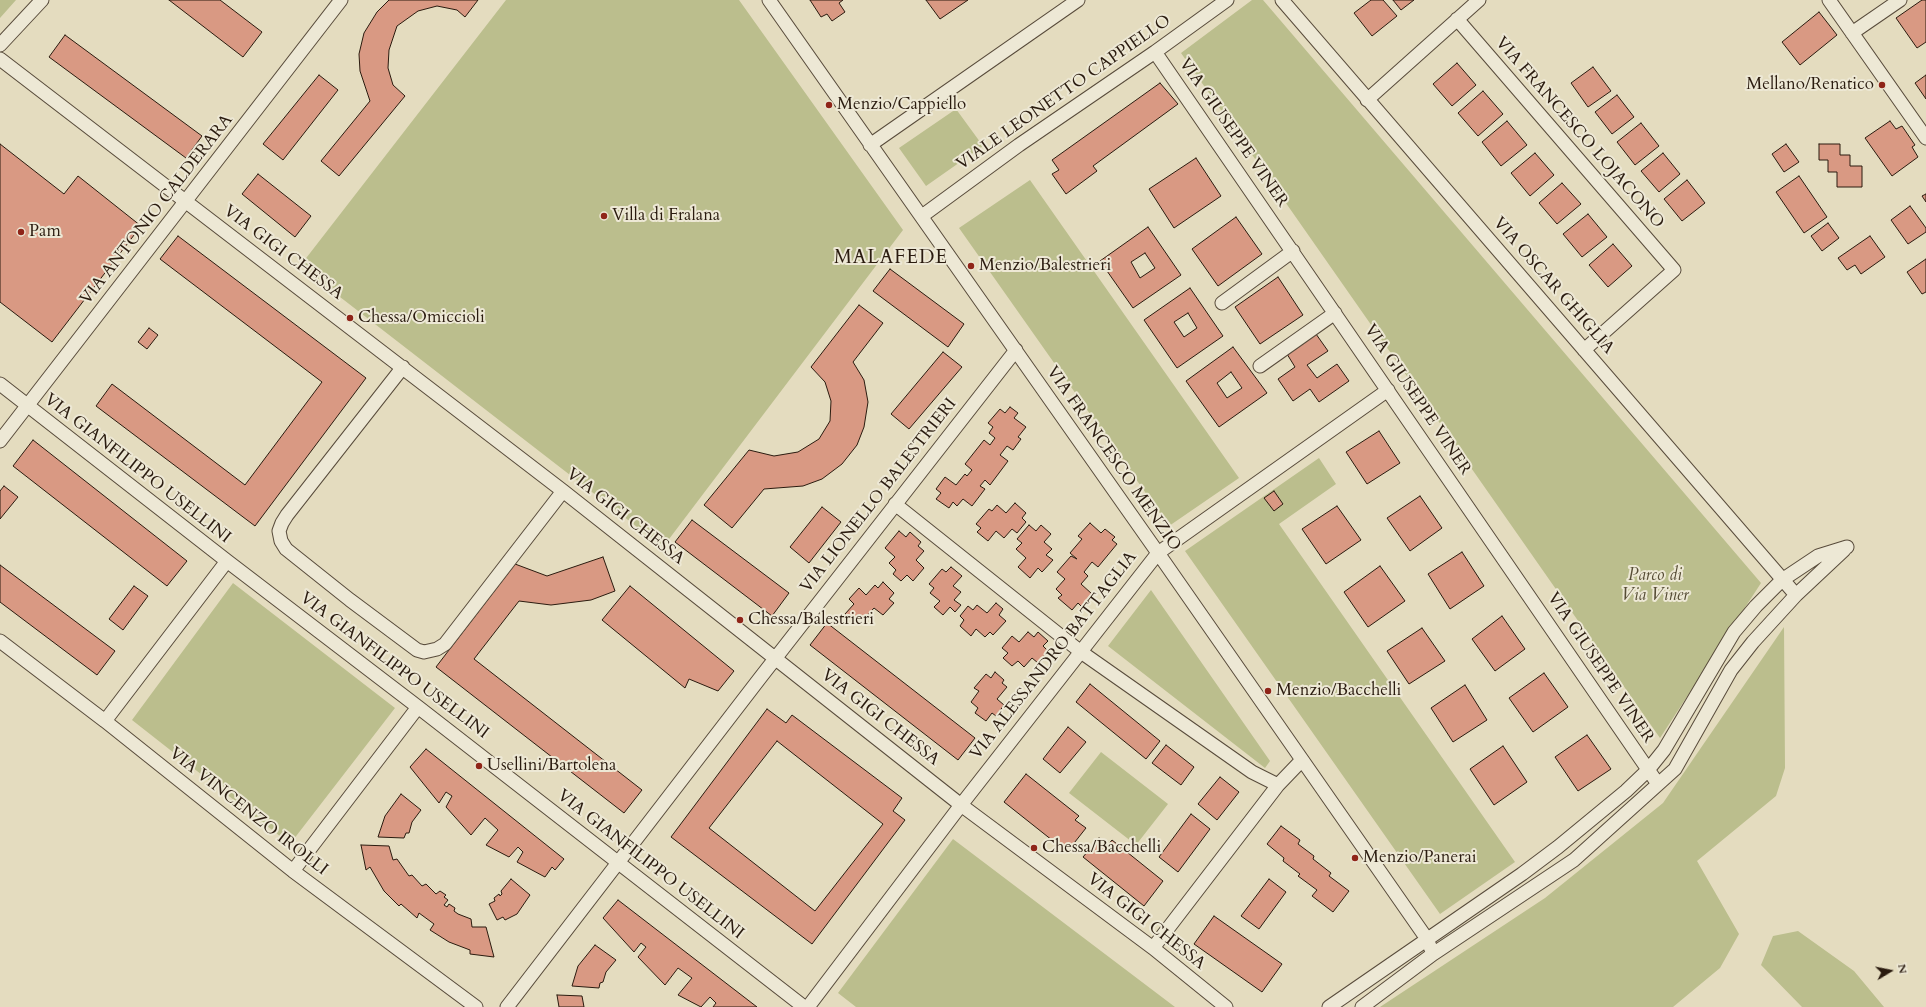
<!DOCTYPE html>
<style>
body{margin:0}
#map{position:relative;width:1926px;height:1007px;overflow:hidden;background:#e4dcbf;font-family:Cardo,serif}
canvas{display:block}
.north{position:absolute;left:1870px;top:951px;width:40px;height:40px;-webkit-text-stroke:3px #ede8d5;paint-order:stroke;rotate:80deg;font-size:11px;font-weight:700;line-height:16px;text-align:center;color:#2a1b0f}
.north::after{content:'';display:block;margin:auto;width:14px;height:18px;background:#2a1b0f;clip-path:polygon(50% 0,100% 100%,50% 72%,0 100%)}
</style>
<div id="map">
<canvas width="1926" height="1007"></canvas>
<div class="north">N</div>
</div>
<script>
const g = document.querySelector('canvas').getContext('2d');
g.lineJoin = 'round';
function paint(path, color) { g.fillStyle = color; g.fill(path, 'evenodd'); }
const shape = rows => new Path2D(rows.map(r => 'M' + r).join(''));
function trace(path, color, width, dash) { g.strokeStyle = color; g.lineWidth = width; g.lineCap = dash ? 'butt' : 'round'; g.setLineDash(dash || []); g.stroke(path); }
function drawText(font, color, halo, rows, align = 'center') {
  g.font = font + ' Cardo,serif'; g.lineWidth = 4; g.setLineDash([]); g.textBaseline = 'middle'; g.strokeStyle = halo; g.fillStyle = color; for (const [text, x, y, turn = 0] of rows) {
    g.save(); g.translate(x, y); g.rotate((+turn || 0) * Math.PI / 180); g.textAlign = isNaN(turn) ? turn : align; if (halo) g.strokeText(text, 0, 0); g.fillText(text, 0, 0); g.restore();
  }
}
paint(shape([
 [0,0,16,0,0,18],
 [506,0,739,0,903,230,663,547,300,266],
 [1252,0,1263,0,1761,583,1660,738,1181,53],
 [956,109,983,146,926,186,899,148],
 [1030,180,1239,478,1169,526,959,228],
 [1319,458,1336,484,1279,524,1515,862,1440,914,1185,551],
 [233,583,395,708,290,844,132,720],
 [1151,590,1270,761,1265,768,1108,646],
 [1784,627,1785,768,1776,796,1697,861,1739,934,1720,968,1673,1007,1380,1007,1545,898,1663,803],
 [1101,752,1168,804,1136,845,1069,793],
 [953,839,1175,1007,856,1007,838,993],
 [1798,931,1854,971,1884,1007,1802,1007,1761,965,1773,936]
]), '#bbbe8d');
const building = shape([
 [169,0,220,0,262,32,243,57,169,0],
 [389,0,478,0,465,17,457,10,437,6,418,11,397,26,389,50,388,68,393,85,405,96,339,176,321,161,370,101,360,71,359,54,364,33,377,12,389,0],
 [810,0,843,0,839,3,845,12,832,21,827,14,821,17,810,0],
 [926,0,968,0,940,19,926,0],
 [1371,0,1383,0,1397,16,1372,36,1354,13,1371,0],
 [1393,0,1414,0,1401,10,1393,0],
 [1922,0,1926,0,1926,42,1917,48,1896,18,1922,0],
 [1819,12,1837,35,1800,65,1782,42,1819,12],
 [65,35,202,136,186,158,49,57,65,35],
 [1457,63,1476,85,1452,106,1433,84,1457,63],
 [1593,67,1611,91,1588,107,1571,83,1593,67],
 [319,75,338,90,283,160,263,144,319,75],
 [1926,75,1926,99,1915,83,1926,75],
 [1160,83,1178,104,1093,166,1097,171,1066,194,1052,174,1059,170,1052,160,1160,83],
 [1483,91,1503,114,1478,136,1458,113,1483,91],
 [1617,95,1634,117,1612,134,1595,112,1617,95],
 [1507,121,1527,145,1501,166,1482,142,1507,121],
 [1890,121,1896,129,1902,126,1915,145,1912,147,1918,157,1892,176,1865,138,1890,121],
 [1641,123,1659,146,1635,165,1617,142,1641,123],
 [0,144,64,194,78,176,141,226,52,342,0,302,0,144],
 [1786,144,1799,162,1784,172,1772,154,1786,144],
 [1819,144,1840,144,1840,155,1850,155,1850,166,1862,166,1862,187,1837,187,1837,172,1828,172,1828,160,1819,160,1819,144],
 [1535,153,1554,175,1530,196,1511,173,1535,153],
 [1663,153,1680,174,1659,192,1641,171,1663,153],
 [1196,158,1221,196,1174,228,1149,189,1196,158],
 [258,174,311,216,295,237,242,194,258,174],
 [1799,176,1827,217,1804,233,1776,192,1799,176],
 [1687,180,1705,203,1682,221,1664,199,1687,180],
 [1562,183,1581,204,1557,224,1539,203,1562,183],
 [1926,194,1926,202,1922,196,1926,194],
 [1910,206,1926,228,1926,232,1908,244,1891,220,1910,206],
 [1588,214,1607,237,1582,257,1563,234,1588,214],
 [1236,217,1262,254,1218,286,1192,249,1236,217],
 [1828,223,1839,238,1822,251,1811,236,1828,223],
 [1148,227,1181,275,1133,308,1100,261,1148,227],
 [1145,253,1155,268,1140,278,1131,262,1145,253],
 [178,236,366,378,255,526,96,406,112,384,245,485,322,382,160,259,178,236],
 [1870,236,1885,257,1861,274,1855,265,1847,270,1838,258,1870,236],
 [1613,244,1632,266,1608,287,1589,265,1613,244],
 [1926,259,1926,292,1922,294,1907,272,1926,259],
 [890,269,964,324,948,347,873,291,890,269],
 [1278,277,1303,315,1260,344,1235,307,1278,277],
 [1190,288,1223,336,1177,368,1144,320,1190,288],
 [1188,313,1197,328,1184,337,1174,322,1188,313],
 [859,305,883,323,853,362,864,380,868,402,864,427,857,445,842,464,822,479,803,486,764,489,732,528,704,505,749,450,774,456,798,452,819,439,830,421,831,401,825,382,811,367,859,305],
 [149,328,158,335,147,349,138,342,149,328],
 [1316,334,1328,351,1307,365,1317,378,1337,364,1349,381,1319,402,1310,389,1293,401,1278,379,1295,367,1287,354,1316,334],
 [1233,347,1267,393,1219,427,1186,381,1233,347],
 [1231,372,1242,388,1227,398,1217,383,1231,372],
 [943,352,962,367,909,429,891,414,943,352],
 [1010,407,1018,413,1014,418,1026,427,1018,437,1021,439,1013,450,1007,446,1000,455,1008,461,990,485,985,480,980,486,985,489,972,506,963,499,957,506,953,502,949,508,936,499,941,493,936,489,945,477,956,485,965,474,967,476,972,470,965,464,984,440,990,445,995,438,989,433,993,427,988,423,1000,409,1005,413,1010,407],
 [1379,431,1400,463,1367,484,1346,452,1379,431],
 [33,440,187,561,167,586,13,466,33,440],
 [4,486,18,497,0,519,0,491,4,486],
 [1274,491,1283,504,1274,511,1264,498,1274,491],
 [1420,496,1442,528,1410,551,1387,518,1420,496],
 [1015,503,1026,513,1022,518,1026,522,1017,533,1012,529,1004,538,996,531,988,541,977,532,981,528,976,524,989,509,992,511,997,505,1006,513,1015,503],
 [1337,506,1361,540,1326,564,1302,529,1337,506],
 [822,507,841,522,809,563,790,547,822,507],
 [692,520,789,593,772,616,675,542,692,520],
 [1090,523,1101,533,1105,529,1115,537,1112,540,1117,544,1098,567,1092,562,1084,572,1088,576,1081,584,1092,594,1082,607,1078,603,1072,610,1058,598,1062,595,1056,589,1065,579,1057,572,1071,556,1077,559,1070,553,1082,539,1078,536,1090,523],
 [1029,525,1036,531,1041,525,1051,534,1044,542,1052,549,1046,555,1053,560,1042,572,1038,568,1030,578,1018,567,1026,558,1016,549,1022,543,1017,539,1029,525],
 [899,531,906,537,910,532,921,542,918,546,924,551,916,560,924,568,913,581,907,575,901,581,893,574,896,570,889,563,895,557,885,548,899,531],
 [1462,552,1484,586,1450,609,1428,574,1462,552],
 [603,557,615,591,591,600,551,605,519,601,474,659,642,790,624,813,436,667,515,564,547,576,603,557],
 [0,565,115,651,97,675,0,602,0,565],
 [1380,566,1405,601,1368,627,1344,592,1380,566],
 [951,567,962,576,953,586,961,592,954,600,961,605,955,612,950,607,943,615,934,607,940,601,930,593,934,588,929,584,942,569,946,572,951,567],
 [883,582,894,593,889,599,894,603,883,615,874,608,864,619,860,616,855,622,845,614,854,604,849,599,859,588,866,595,875,585,878,588,883,582],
 [134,586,148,596,123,630,109,619,134,586],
 [630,586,734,671,718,691,689,679,685,688,602,620,630,586],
 [996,603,1003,609,999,615,1006,621,993,635,990,632,985,637,976,629,971,636,960,626,964,620,960,616,968,606,973,610,977,605,987,613,996,603],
 [1502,616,1525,649,1495,671,1472,639,1502,616],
 [827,623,975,738,958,760,810,645,827,623],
 [1422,628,1445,661,1409,684,1387,651,1422,628],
 [1028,632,1034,637,1038,632,1048,641,1043,646,1048,651,1038,663,1032,658,1024,667,1018,661,1012,666,1003,658,1008,653,1002,648,1012,636,1019,642,1028,632],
 [995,672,1004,680,1002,683,1007,687,997,699,1004,705,996,716,992,713,986,721,975,713,978,708,971,702,979,691,974,688,986,674,991,678,995,672],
 [1544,673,1568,707,1533,732,1509,698,1544,673],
 [1090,684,1160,741,1146,759,1076,702,1090,684],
 [1465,685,1487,720,1453,742,1431,708,1465,685],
 [767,709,786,723,792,715,902,798,893,811,905,820,812,944,671,837,767,709],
 [777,741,883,824,815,911,709,828,777,741],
 [1068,727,1086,742,1060,773,1043,759,1068,727],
 [1587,735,1611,769,1578,791,1555,757,1587,735],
 [1166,745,1194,767,1181,785,1152,763,1166,745],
 [1503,746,1527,782,1494,805,1470,769,1503,746],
 [426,749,564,859,555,870,552,867,545,877,517,862,523,852,518,847,509,857,486,845,498,830,485,818,471,835,446,807,452,796,446,792,439,803,410,767,426,749],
 [1026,774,1079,816,1075,820,1086,828,1067,852,1004,802,1026,774],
 [1220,777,1239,792,1217,820,1198,804,1220,777],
 [401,794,421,810,412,822,409,833,406,833,404,838,378,837,385,816,401,794],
 [1191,814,1210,829,1178,872,1159,857,1191,814],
 [1281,826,1300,840,1298,844,1314,856,1313,859,1331,873,1329,876,1349,891,1333,912,1312,896,1317,890,1298,876,1300,874,1283,861,1284,858,1267,844,1281,826],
 [1099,838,1108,845,1112,840,1163,881,1144,906,1083,857,1099,838],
 [361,845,389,846,393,860,397,859,409,876,412,875,422,886,426,884,436,894,440,891,446,895,444,897,448,900,444,905,447,907,449,904,455,908,454,911,458,914,471,919,472,927,486,927,494,957,470,954,470,950,449,942,430,930,434,924,419,913,417,918,401,904,399,906,384,891,370,867,366,870,361,845],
 [511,879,530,895,517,914,505,920,503,917,497,920,489,904,495,901,494,898,499,894,500,896,502,894,501,891,511,879],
 [1269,879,1286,892,1259,929,1241,916,1269,879],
 [618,900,757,1007,713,1007,716,1003,710,997,701,1007,678,995,692,978,678,968,665,985,638,957,646,947,641,943,634,952,603,918,618,900],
 [1214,916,1282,964,1262,992,1194,944,1214,916],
 [595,945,616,960,606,972,603,982,600,983,599,988,572,986,578,966,595,945],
 [557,995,582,996,584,1007,559,1007,557,995]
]);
paint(building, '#d99983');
trace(building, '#2a1b0f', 1);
const street = shape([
 [769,0,1158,553,1427,939,1433,954],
 [1282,0,1796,595],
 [1829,0,1926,138],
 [1457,19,1674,270,1584,350],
 [1852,33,1900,0],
 [0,45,42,0],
 [1155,52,1658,784],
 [0,59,563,491,961,805,1153,948,1226,1007],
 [1367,100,1479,0],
 [870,145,1078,0],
 [922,216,1019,145,1155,52,1227,0],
 [1222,303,1293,251],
 [1260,366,1335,313],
 [403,367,287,515,282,523,279,531,281,541,286,549,350,600,417,650,424,652,437,649,445,644,563,491],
 [0,384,227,561,418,707,804,1007],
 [0,441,341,0],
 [895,504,1081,652,1252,772,1278,785],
 [0,641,105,721,293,871,476,1007],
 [105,721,227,561],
 [293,871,418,707],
 [1153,948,1278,785,1302,760],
 [507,1007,760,678,1016,350],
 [808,1007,961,805,1158,553,1388,390],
 [1329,1007,1522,874,1558,847,1626,791,1648,770,1664,750,1734,632,1756,606,1782,580,1818,556,1847,547],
 [1362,1007,1433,954,1574,860,1675,769,1731,670,1753,642,1796,595,1844,550]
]);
trace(street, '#584b3b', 15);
trace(street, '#ede8d5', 13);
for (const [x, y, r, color] of [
 [1882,85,4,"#8f2418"],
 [829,105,4,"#8f2418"],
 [604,216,4,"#8f2418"],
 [21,232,4,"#8f2418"],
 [971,266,4,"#8f2418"],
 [350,318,4,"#8f2418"],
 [740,620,4,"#8f2418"],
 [1268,691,4,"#8f2418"],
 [479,766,4,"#8f2418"],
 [1034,848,4,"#8f2418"],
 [1355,858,4,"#8f2418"]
]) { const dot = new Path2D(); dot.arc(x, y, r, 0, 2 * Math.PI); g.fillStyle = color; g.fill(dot); trace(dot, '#ede8d5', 1.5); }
drawText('17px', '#2a1b0f', '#ede8d5', [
 ["Mellano/Renatico",1874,85,"right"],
 ["Menzio/Cappiello",837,105],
 ["Villa di Fralana",612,216],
 ["Pam",29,232],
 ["Menzio/Balestrieri",979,266],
 ["Chessa/Omiccioli",358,318],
 ["Chessa/Balestrieri",748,620],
 ["Menzio/Bacchelli",1276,691],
 ["Usellini/Bartolena",487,766],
 ["Chessa/Bacchelli",1042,848],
 ["Menzio/Panerai",1363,858]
], 'left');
drawText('17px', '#2a1b0f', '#ede8d5', [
 ["VIALE LEONETTO CAPPIELLO",1064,93,-35],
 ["VIA GIUSEPPE VINER",1233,133,55],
 ["VIA FRANCESCO LOJACONO",1579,133,49],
 ["VIA ANTONIO CALDERARA",157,210,-52],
 ["VIA GIGI CHESSA",283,253,37],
 ["VIA OSCAR GHIGLIA",1553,286,49],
 ["VIA GIUSEPPE VINER",1417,400,56],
 ["VIA FRANCESCO MENZIO",1113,459,55],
 ["VIA GIANFILIPPO USELLINI",137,469,38],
 ["VIA LIONELLO BALESTRIERI",879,496,-52],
 ["VIA GIGI CHESSA",625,517,38],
 ["VIA ALESSANDRO BATTAGLIA",1054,656,-52],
 ["VIA GIANFILIPPO USELLINI",394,666,37],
 ["VIA GIUSEPPE VINER",1600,668,56],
 ["VIA GIGI CHESSA",880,718,38],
 ["VIA VINCENZO IROLLI",248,812,38],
 ["VIA GIANFILIPPO USELLINI",650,865,38],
 ["VIA GIGI CHESSA",1146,922,38]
]);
drawText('italic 17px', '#564c35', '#ede8d5', [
 ["Parco di",1655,576],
 ["Via Viner",1655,596]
]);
g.letterSpacing = '1px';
drawText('19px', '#2a1b0f', '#ede8d5', [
 ["MALAFEDE",891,259]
]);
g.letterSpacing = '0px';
</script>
